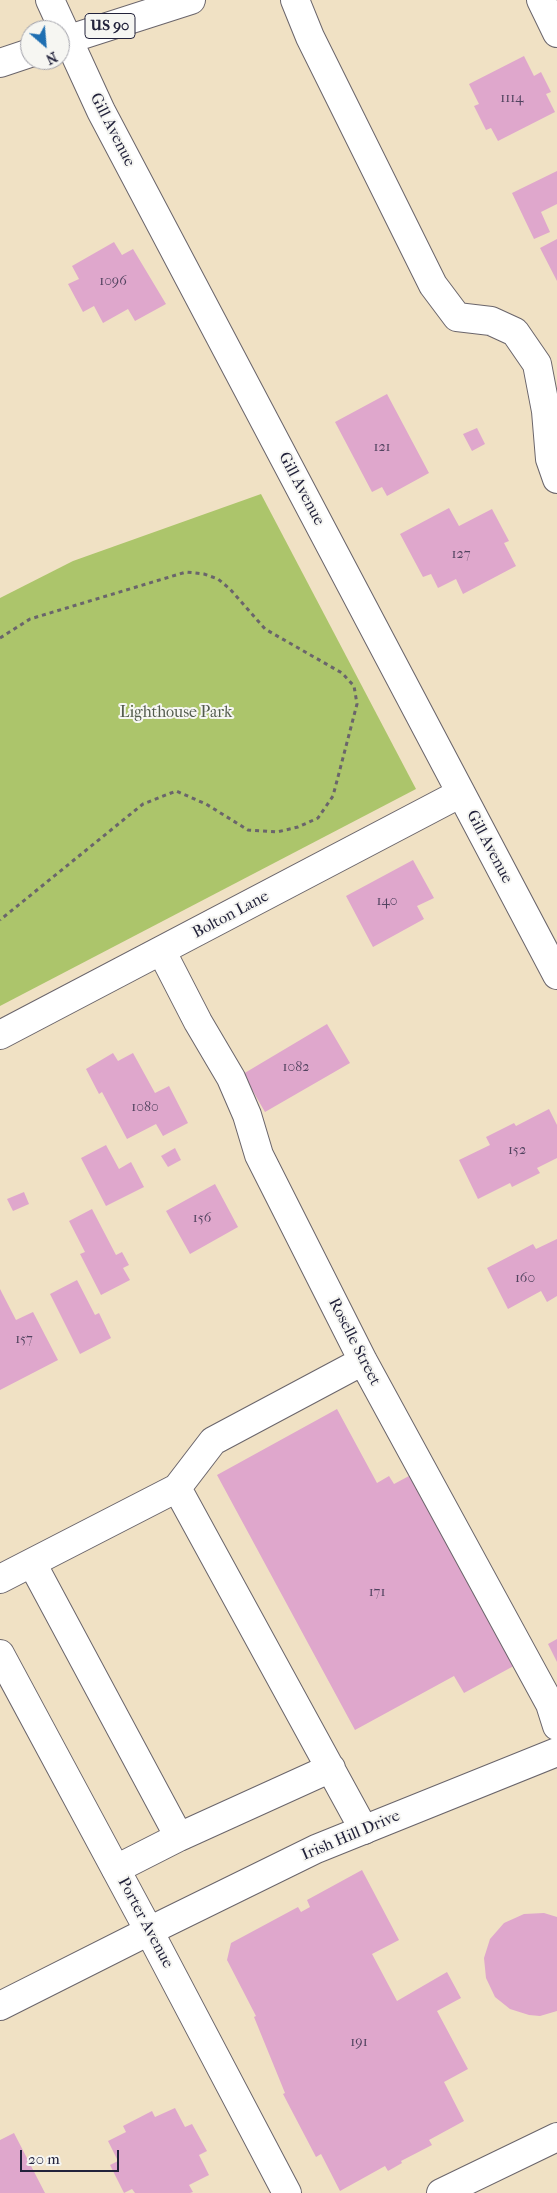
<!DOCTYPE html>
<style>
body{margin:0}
#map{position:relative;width:557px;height:2193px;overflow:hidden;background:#f0e1c4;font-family:"IM FELL French Canon",serif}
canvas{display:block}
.north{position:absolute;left:20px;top:20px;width:50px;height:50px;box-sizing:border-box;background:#f6f6f2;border:1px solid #a1a1a9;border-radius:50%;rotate:153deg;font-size:14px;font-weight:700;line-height:20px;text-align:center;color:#22223b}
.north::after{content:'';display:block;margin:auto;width:18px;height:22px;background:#1f6fb2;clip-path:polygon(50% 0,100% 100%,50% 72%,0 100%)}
.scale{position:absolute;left:20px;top:2150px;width:99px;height:22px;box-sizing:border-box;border:2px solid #22223b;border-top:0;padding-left:6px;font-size:15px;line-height:18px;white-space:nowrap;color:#22223b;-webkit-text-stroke:4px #f6f6f2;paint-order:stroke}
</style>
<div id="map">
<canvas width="557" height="2193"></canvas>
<div class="north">N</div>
<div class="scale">20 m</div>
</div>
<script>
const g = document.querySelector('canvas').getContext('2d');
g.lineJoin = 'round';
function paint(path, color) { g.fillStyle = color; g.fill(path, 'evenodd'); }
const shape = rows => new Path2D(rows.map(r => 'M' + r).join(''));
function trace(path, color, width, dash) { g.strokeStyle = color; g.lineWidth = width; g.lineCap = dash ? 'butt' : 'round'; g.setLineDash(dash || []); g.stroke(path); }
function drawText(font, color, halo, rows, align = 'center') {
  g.font = font + ' "IM FELL French Canon",serif'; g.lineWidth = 4; g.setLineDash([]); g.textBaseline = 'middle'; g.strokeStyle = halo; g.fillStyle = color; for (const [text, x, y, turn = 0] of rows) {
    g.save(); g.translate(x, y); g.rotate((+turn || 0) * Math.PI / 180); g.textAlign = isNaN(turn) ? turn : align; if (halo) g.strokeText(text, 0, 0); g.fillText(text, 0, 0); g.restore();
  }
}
paint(shape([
 [261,494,416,789,0,1006,0,598,73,561]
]), '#acc56b');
paint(shape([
 [524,56,534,76,541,72,551,92,546,94,555,112,498,141,491,128,486,130,474,106,479,104,469,84],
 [557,171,557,204,541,212,550,232,534,239,512,193],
 [557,239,557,281,540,248],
 [114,242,122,255,133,249,166,304,135,321,128,309,103,323,94,306,83,312,68,284,79,279,72,266],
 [387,394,429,473,387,496,382,487,372,492,335,422],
 [477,428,485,444,472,451,463,434],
 [449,508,459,526,492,509,509,541,504,543,516,566,463,594,456,579,438,588,431,574,423,577,400,534],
 [413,860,434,898,417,906,424,919,373,947,346,896],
 [327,1024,350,1063,265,1112,243,1074],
 [113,1053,118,1061,133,1053,155,1093,169,1086,188,1123,163,1136,156,1124,127,1139,102,1092,99,1094,86,1069],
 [549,1109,557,1125,557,1158,537,1168,540,1173,512,1187,510,1183,478,1199,459,1160,490,1145,486,1137,514,1123,516,1126],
 [106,1145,119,1169,131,1162,144,1187,106,1206,81,1158],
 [175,1148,181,1160,168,1167,161,1156],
 [215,1184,238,1227,190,1254,166,1211],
 [24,1192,29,1204,13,1211,7,1199],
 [92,1209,116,1255,122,1252,129,1265,123,1268,130,1280,101,1295,80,1254,85,1252,69,1221],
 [557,1239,557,1296,547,1302,541,1291,508,1309,487,1268,533,1244,536,1249],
 [77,1280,95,1315,99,1313,111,1338,80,1354,50,1294],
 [0,1289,16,1320,33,1312,58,1360,0,1390],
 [337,1409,377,1483,389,1476,394,1484,409,1476,425,1504,433,1500,452,1535,444,1539,497,1636,504,1632,521,1662,464,1693,454,1676,355,1730,217,1475],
 [557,1639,557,1662,548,1644],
 [362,1870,399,1940,372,1954,397,2001,447,1972,461,1998,437,2011,468,2069,444,2082,464,2121,429,2140,432,2145,401,2161,402,2163,388,2171,385,2166,340,2191,321,2154,316,2157,283,2094,285,2093,254,2017,256,2016,227,1960,231,1943,298,1907,301,1912,310,1907,307,1900],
 [544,1913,557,1917,557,2011,540,2016,529,2015,510,2009,495,1997,486,1978,484,1958,490,1939,504,1923,524,1914],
 [175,2108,185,2127,192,2124,207,2151,199,2155,209,2175,189,2185,193,2192,190,2193,135,2193,132,2189,124,2193,110,2165,118,2161,108,2141,126,2132,123,2126,152,2111,155,2117],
 [14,2133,45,2193,0,2193,0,2140]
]), '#dfa7cc');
const minor = shape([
 [50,0,101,111,557,975],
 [295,0,310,37,433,285,457,317,491,321,515,332,537,364,546,411,550,459,557,479],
 [541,0,557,33],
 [162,952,198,1022,231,1078,247,1115,259,1155,363,1361,550,1704,557,1726],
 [0,1035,461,793],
 [177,1488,364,1830],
 [32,1563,179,1837,331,1768],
 [0,1579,177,1488,213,1441,363,1361],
 [116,1869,179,1837],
 [0,2006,149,1931],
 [441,2193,557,2137]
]);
const major = shape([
 [60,42,191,0],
 [0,63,30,53],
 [0,1654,149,1931,287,2193],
 [149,1931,316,1849,557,1752]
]);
trace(minor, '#6a656b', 30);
trace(major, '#6a656b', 30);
trace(shape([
 [0,638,30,619,186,572,204,574,218,579,230,589,265,629,342,673,354,686,357,704,333,796,318,818,298,827,277,832,248,830,206,804,176,791,143,804,0,920]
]), '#6a656b', 3, [4, 4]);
trace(minor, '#fff', 28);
trace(major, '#fff', 28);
drawText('14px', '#51435f', null, [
 ["1114",512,99],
 ["1096",113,282],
 ["121",382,448],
 ["127",461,555],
 ["140",387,902],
 ["1082",296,1068],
 ["1080",145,1108],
 ["152",517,1151],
 ["156",202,1219],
 ["160",525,1279],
 ["157",24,1340],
 ["171",377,1593],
 ["191",359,2043]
]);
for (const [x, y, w] of [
 [110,26,50]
]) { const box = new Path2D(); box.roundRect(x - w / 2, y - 12.5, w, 25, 4); g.fillStyle = '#f6f6f2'; g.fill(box); trace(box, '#22223b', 1); }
drawText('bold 15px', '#22223b', null, [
 ["US 90",110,26]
]);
drawText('16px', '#22223b', '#f6f6f2', [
 ["Gill Avenue",112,130,63],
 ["Gill Avenue",301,489,62],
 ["Gill Avenue",489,847,62],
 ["Bolton Lane",231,915,-28],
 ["Roselle Street",354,1342,63],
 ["Irish Hill Drive",351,1836,-23],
 ["Porter Avenue",145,1923,62]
]);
drawText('16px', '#525b4c', '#f6f6f2', [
 ["Lighthouse Park",176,713]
]);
</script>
